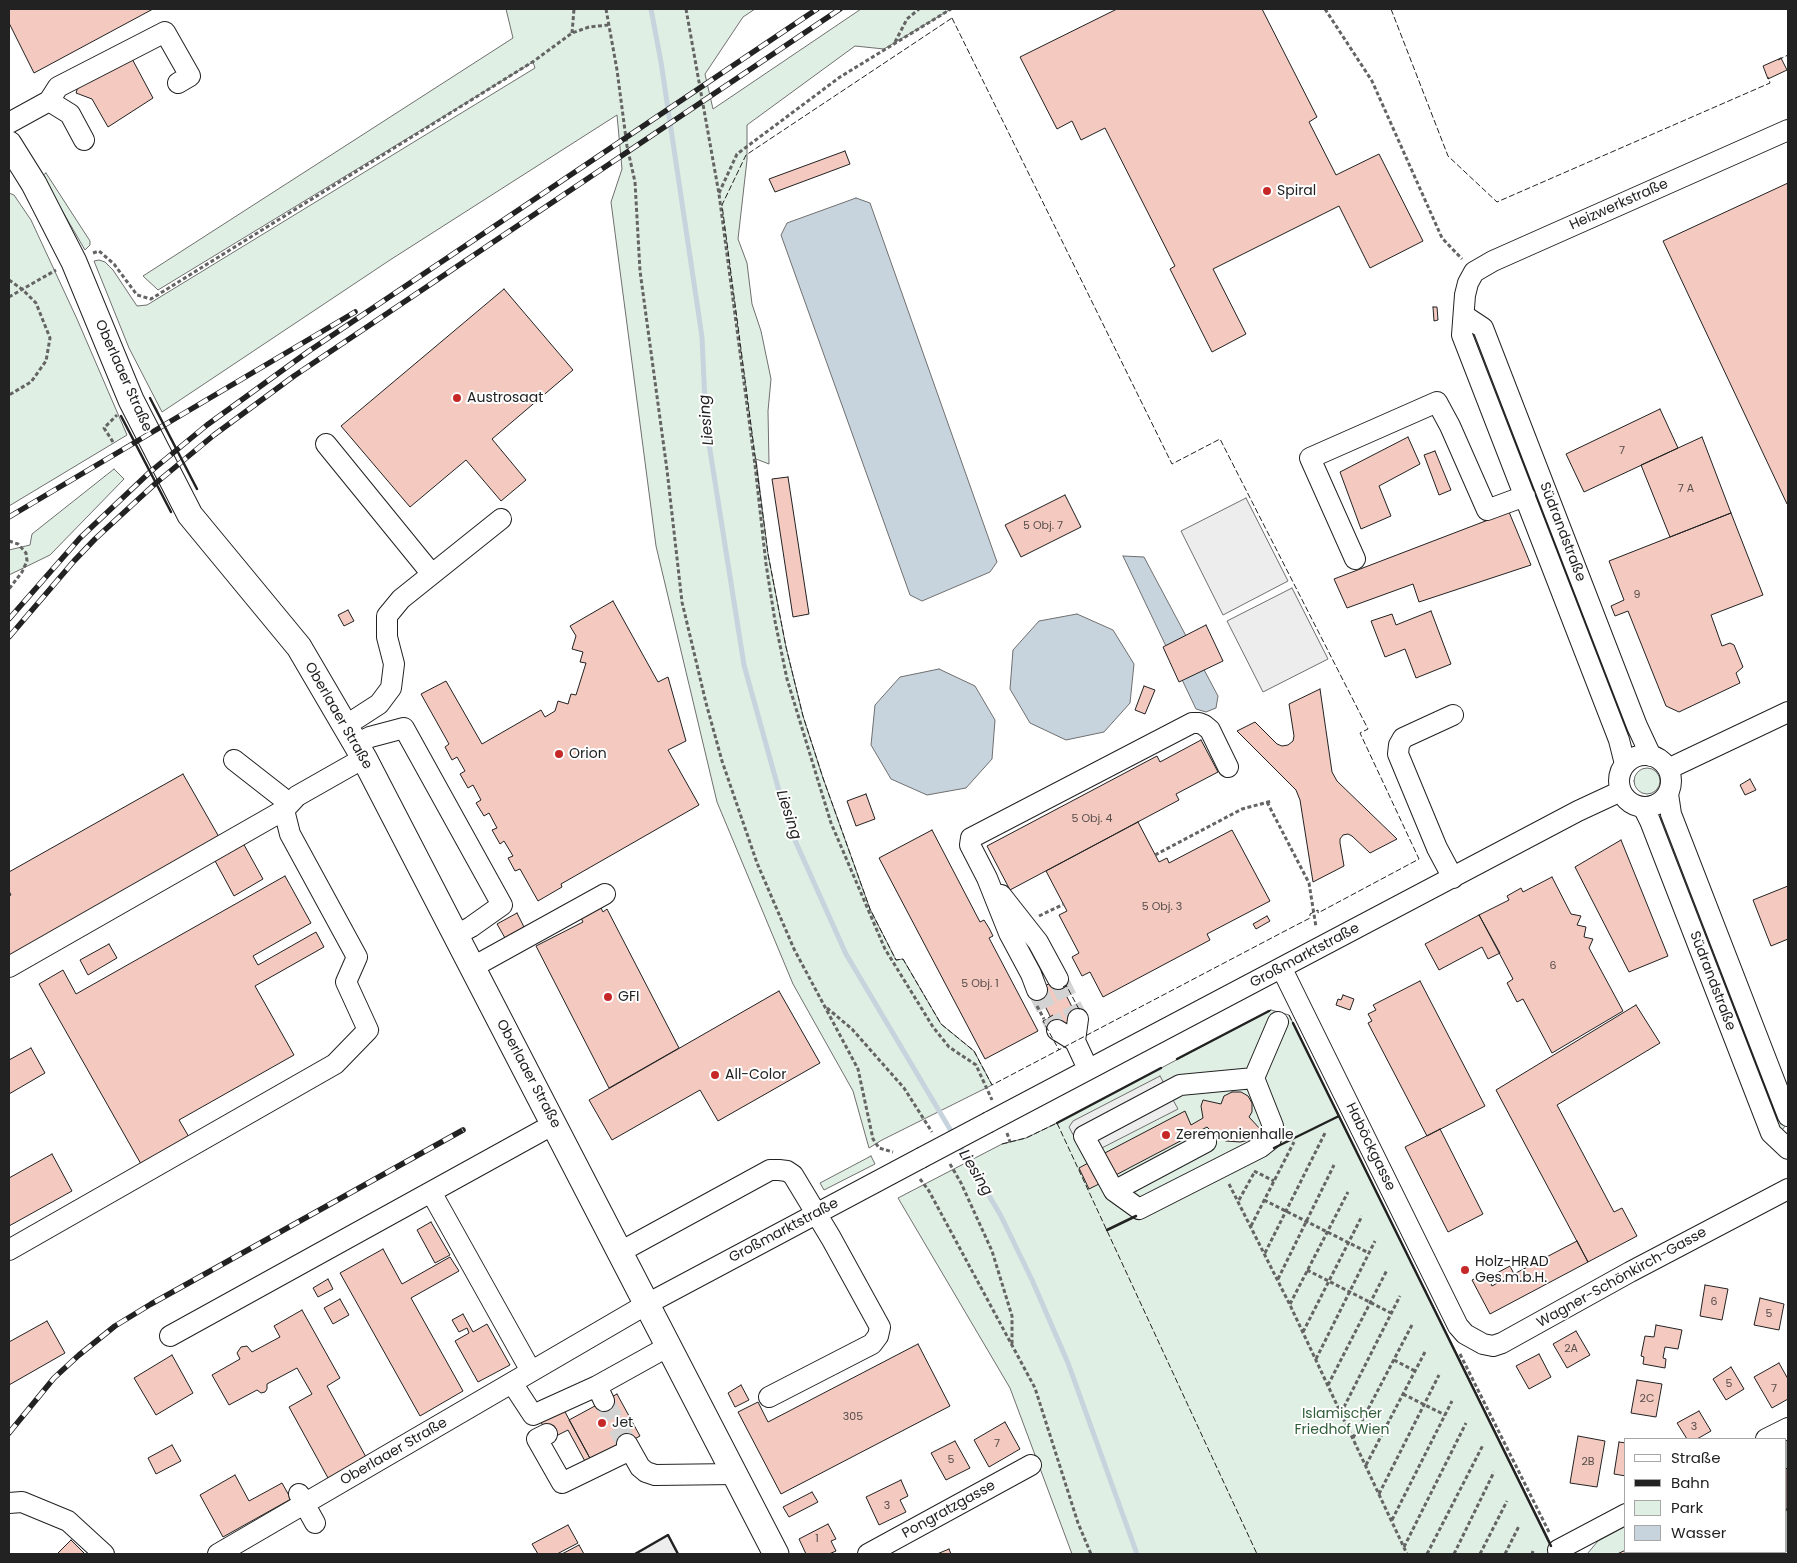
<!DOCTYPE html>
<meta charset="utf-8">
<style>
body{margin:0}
#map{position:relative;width:1797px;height:1563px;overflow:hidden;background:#fff;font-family:Poppins,sans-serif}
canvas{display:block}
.frame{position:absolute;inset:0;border:10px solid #222;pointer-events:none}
.legend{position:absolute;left:1624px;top:1438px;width:162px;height:115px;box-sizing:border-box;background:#fff;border:1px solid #a7a7a7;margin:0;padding:6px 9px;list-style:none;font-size:15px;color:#222}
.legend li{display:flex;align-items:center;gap:10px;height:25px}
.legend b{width:25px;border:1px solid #a7a7a7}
</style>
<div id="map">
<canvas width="1797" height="1563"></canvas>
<div class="frame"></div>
<ul class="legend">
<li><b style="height:6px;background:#fff"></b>Straße</li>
<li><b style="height:6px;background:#222"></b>Bahn</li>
<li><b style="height:14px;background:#e0efe3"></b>Park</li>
<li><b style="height:14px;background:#c7d3dd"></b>Wasser</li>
</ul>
</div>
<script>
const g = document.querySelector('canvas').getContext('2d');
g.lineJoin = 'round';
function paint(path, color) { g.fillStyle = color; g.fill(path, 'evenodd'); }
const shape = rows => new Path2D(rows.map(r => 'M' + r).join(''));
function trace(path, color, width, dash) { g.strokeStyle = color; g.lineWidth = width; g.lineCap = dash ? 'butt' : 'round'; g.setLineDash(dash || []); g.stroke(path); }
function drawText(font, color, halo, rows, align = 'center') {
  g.font = font + ' Poppins,sans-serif'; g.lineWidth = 4; g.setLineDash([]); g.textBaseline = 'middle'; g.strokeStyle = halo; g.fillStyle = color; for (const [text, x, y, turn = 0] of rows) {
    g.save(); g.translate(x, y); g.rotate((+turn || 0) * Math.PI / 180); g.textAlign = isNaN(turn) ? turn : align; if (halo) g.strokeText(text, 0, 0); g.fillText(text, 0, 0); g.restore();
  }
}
const green = shape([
 [506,9,755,9,743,17,705,74,713,109,861,9,951,9,884,49,855,46,747,125,747,160,738,239,747,263,752,304,761,331,771,379,768,411,769,464,756,459,768,554,786,647,803,716,823,778,870,909,896,960,903,959,941,1024,974,1051,992,1085,882,1140,869,1148,853,1091,793,984,717,802,656,546,611,202,622,169,617,115,390,260,162,412,129,348,94,261,99,260,105,262,113,270,137,306,147,305,535,68,533,62,158,290,143,276,513,38,506,9],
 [46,173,90,241,90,245,85,250,42,176,46,173],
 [9,193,14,195,31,220,77,319,127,435,9,506,9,193],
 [114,469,124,479,50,555,9,575,9,550,30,545,32,534,114,469],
 '1634 781a13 13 0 1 1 26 0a13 13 0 1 1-26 0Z',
 [1667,818,1786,1125,1782,1130,1780,1131,1657,821,1667,818],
 [1271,1010,1289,1015,1556,1554,1072,1554,1010,1388,898,1198,1002,1144,1026,1138,1057,1123,1271,1010],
 [871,1156,875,1164,824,1190,820,1183,871,1156],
 [1788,1437,1788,1554,1587,1554,1598,1541,1626,1526,1626,1552,1786,1552,1786,1439,1788,1437]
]);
paint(green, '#e0efe3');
trace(green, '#6f6f6f', 1);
const parking = shape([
 [1246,498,1288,581,1223,615,1181,531,1246,498],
 [1292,588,1328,659,1263,692,1227,621,1292,588],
 [1160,1076,1178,1109,1096,1151,1088,1163,1069,1127,1073,1121,1160,1076],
 [668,1535,678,1554,635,1554,668,1535]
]);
paint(parking, '#ededed');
trace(parking, '#6f6f6f', 1);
const water = shape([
 [856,198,870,203,997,562,990,572,922,601,910,595,781,235,787,223,856,198],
 [1123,556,1144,557,1218,696,1216,708,1206,712,1196,709,1123,556],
 [1077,614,1113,630,1134,664,1130,703,1104,732,1066,740,1030,723,1010,689,1013,650,1039,621,1077,614],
 [939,669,975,686,995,720,992,759,966,788,927,795,891,779,871,745,875,705,900,677,939,669]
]);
paint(water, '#c7d3dd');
trace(water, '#6f6f6f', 1);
trace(shape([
 [651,9,661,62,702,337,706,425,744,665,789,827,846,954,954,1136],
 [958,1143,1001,1216,1032,1280,1068,1363,1137,1554]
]), '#c7d3dd', 5);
const building = shape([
 [9,9,153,9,34,73,9,23,9,9],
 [1117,9,1262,9,1317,117,1309,122,1336,175,1379,154,1423,241,1370,268,1339,206,1213,269,1246,334,1212,352,1170,269,1175,266,1105,128,1081,140,1072,121,1057,129,1020,57,1117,9],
 [130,55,153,98,108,127,92,99,76,93,80,81,130,55],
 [1781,58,1787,70,1768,79,1763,66,1781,58],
 [845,151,850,164,775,192,769,179,845,151],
 [1788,183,1788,503,1787,504,1663,241,1788,183],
 [504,289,573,370,492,439,526,480,501,501,466,460,410,507,341,426,504,289],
 [1433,307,1437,307,1438,320,1434,321,1433,307],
 [1660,409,1678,448,1584,492,1566,454,1660,409],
 [1408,437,1420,464,1379,486,1391,516,1361,529,1340,472,1408,437],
 [1702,437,1731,513,1670,537,1641,465,1702,437],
 [1435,451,1451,490,1439,495,1424,455,1435,451],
 [788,477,809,614,793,617,772,479,788,477],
 [1065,495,1081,527,1021,557,1005,525,1065,495],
 [1509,512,1531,565,1419,602,1413,584,1347,608,1334,579,1509,512],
 [1731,513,1763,595,1711,615,1722,646,1730,643,1734,645,1743,667,1736,673,1740,683,1679,712,1666,706,1628,611,1615,616,1611,606,1624,600,1609,561,1731,513],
 [613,601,658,682,668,677,686,741,668,750,699,805,561,884,562,887,538,901,520,869,515,871,508,858,513,856,504,841,500,844,492,830,497,828,489,813,484,816,476,803,481,800,473,785,468,788,460,774,465,771,457,757,452,760,445,747,449,744,421,694,446,681,482,744,541,710,545,717,555,711,558,701,568,704,571,694,576,695,586,663,580,662,583,652,572,649,576,636,570,626,613,601],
 [348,610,354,621,344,626,338,615,348,610],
 [1431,611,1451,664,1416,678,1405,649,1385,657,1371,621,1392,614,1396,625,1431,611],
 [1206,625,1223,661,1179,682,1163,647,1206,625],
 [1144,686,1155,690,1145,714,1135,710,1144,686],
 [1320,689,1332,772,1337,781,1397,839,1370,853,1352,836,1348,834,1343,835,1340,839,1340,843,1344,866,1313,882,1300,800,1296,790,1237,731,1255,722,1277,744,1282,746,1288,745,1293,741,1294,736,1289,704,1320,689],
 [1201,740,1218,772,1176,794,1179,800,1010,890,987,846,1157,756,1160,762,1201,740],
 [183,774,219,837,9,956,9,896,11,895,9,891,9,872,183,774],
 [1750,779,1756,790,1745,795,1740,785,1750,779],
 [866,794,875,819,856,826,847,801,866,794],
 [1138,822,1159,862,1167,858,1169,863,1232,830,1270,901,1207,934,1210,940,1103,997,1090,972,1082,976,1072,957,1079,953,1059,915,1067,911,1046,871,1138,822],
 [932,830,980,922,984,920,989,928,993,936,989,938,1038,1031,985,1059,879,858,932,830],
 [1621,840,1668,956,1629,972,1575,867,1621,840],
 [243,843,263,879,234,896,214,859,243,843],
 [285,876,311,923,253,956,258,965,316,932,324,947,255,986,294,1055,179,1120,189,1137,141,1164,39,984,63,970,76,994,285,876],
 [1552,877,1571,914,1581,916,1577,925,1586,927,1584,937,1593,939,1589,948,1623,1011,1552,1053,1523,999,1517,1002,1507,983,1513,979,1479,915,1509,900,1507,896,1521,888,1523,892,1552,877],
 [1788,886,1788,939,1771,946,1753,900,1788,886],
 [599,904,603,912,607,909,679,1048,609,1088,536,946,583,922,579,914,599,904],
 [517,913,524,927,505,938,497,924,517,913],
 [1479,915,1500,953,1488,959,1482,947,1439,970,1425,944,1479,915],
 [1267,916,1270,921,1256,929,1253,924,1267,916],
 [109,944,117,958,88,975,80,960,109,944],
 [1058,979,1078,1019,1057,1030,1037,990,1058,979],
 [1420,981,1485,1106,1427,1136,1368,1023,1372,1021,1368,1014,1376,1010,1373,1005,1420,981],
 [779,991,820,1063,718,1121,700,1090,612,1140,589,1100,779,991],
 [1343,995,1354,999,1350,1010,1336,1005,1338,999,1341,1000,1343,995],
 [1636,1005,1660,1043,1557,1105,1614,1212,1622,1208,1637,1236,1588,1262,1496,1090,1636,1005],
 [31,1048,45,1073,9,1094,9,1060,31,1048],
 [1232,1092,1241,1092,1248,1096,1252,1103,1252,1112,1249,1117,1262,1131,1260,1133,1250,1140,1240,1142,1226,1141,1215,1135,1207,1127,1112,1177,1101,1155,1185,1111,1191,1125,1203,1118,1201,1106,1203,1100,1221,1104,1224,1096,1232,1092],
 [1440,1129,1483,1214,1448,1232,1405,1147,1440,1129],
 [52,1154,72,1191,9,1226,9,1178,52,1154],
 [1090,1162,1101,1183,1089,1189,1079,1168,1090,1162],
 [431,1222,450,1255,435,1263,417,1230,431,1222],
 [1577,1241,1588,1262,1490,1314,1472,1280,1486,1273,1492,1286,1501,1281,1497,1273,1510,1266,1514,1274,1577,1241],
 [383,1249,402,1284,450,1257,459,1271,411,1298,463,1391,420,1416,340,1273,383,1249],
 [328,1279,333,1289,318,1297,313,1288,328,1279],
 [1705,1285,1728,1289,1722,1320,1700,1316,1705,1285],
 [1760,1298,1784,1304,1779,1330,1754,1325,1760,1298],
 [340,1299,349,1315,333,1324,324,1308,340,1299],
 [302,1310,340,1378,327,1386,366,1457,328,1478,289,1407,312,1394,297,1368,267,1384,267,1389,265,1392,261,1393,257,1390,229,1405,212,1375,240,1359,237,1353,241,1347,247,1346,252,1352,280,1337,274,1326,302,1310],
 [463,1314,473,1332,487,1324,510,1365,478,1382,455,1341,469,1333,467,1328,459,1332,452,1320,463,1314],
 [47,1321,65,1353,9,1385,9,1342,47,1321],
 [1656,1325,1682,1330,1678,1349,1665,1347,1663,1358,1666,1359,1665,1368,1643,1364,1644,1357,1641,1356,1645,1336,1654,1337,1656,1325],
 [1576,1331,1590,1355,1567,1368,1553,1344,1576,1331],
 [918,1344,950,1406,781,1494,738,1412,758,1402,768,1422,918,1344],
 [1539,1354,1551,1377,1529,1389,1516,1366,1539,1354],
 [172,1355,193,1393,156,1415,134,1378,172,1355],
 [1779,1363,1788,1379,1788,1399,1772,1408,1754,1377,1779,1363],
 [1731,1367,1744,1389,1726,1400,1713,1379,1731,1367],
 [1637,1380,1662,1384,1656,1417,1631,1413,1637,1380],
 [741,1385,749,1400,735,1407,728,1393,741,1385],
 [617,1394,640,1436,592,1462,569,1420,617,1394],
 [564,1410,592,1462,587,1465,568,1430,550,1439,541,1422,564,1410],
 [1699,1411,1711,1431,1697,1439,1687,1439,1677,1423,1699,1411],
 [1005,1422,1020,1449,989,1467,974,1440,1005,1422],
 [1578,1436,1605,1441,1597,1487,1570,1483,1578,1436],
 [955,1441,970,1468,946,1480,931,1453,955,1441],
 [1619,1442,1626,1443,1626,1476,1614,1474,1619,1442],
 [172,1445,181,1461,156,1474,148,1458,172,1445],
 [1788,1467,1788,1513,1786,1508,1786,1469,1788,1467],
 [235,1475,249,1501,282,1483,291,1499,223,1537,200,1495,235,1475],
 [901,1480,908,1496,900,1500,906,1512,879,1525,866,1497,901,1480],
 [812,1492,818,1502,789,1517,783,1507,812,1492],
 [828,1524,836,1539,831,1541,836,1551,829,1554,806,1554,799,1539,828,1524],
 [568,1525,578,1543,557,1554,538,1554,532,1544,568,1525],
 [71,1540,85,1554,57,1554,71,1540],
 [579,1545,584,1554,562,1554,579,1545],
 [949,1549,951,1554,937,1554,949,1549],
 [1626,1550,1626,1552,1648,1552,1650,1554,1617,1554,1626,1550]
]);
paint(building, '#f3c9c0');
trace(building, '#222', 1);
trace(shape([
 [1058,979,1078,1019],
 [1037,990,1057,1030],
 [604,1401,627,1444]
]), '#d3d3d3', 20, [20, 10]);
const minor = shape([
 [49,101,70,114,84,140],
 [9,123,49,101,58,87,165,32,190,76,178,83],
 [1465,316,1483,328,1637,726,1651,756],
 [326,444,431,573],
 [1355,559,1310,458,1437,402,1450,426,1487,510,1525,496],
 [345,726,379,704,391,688,394,664,387,637,387,616,401,599,501,519],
 [356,744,370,737,404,728,502,905,471,927,456,935],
 '1619 781a26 26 0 1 1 52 0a26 26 0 1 1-52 0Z',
 [234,760,289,803],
 [1625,764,1619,740,1462,335,1465,295,1468,283,1474,272,1493,261,1788,130],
 [1668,769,1788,712],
 [1668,794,1671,814,1788,1116],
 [1643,807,1650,821,1771,1133,1788,1149],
 [1453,878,1437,848,1398,754,1399,745,1403,738,1453,715],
 [1001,895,1038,942,1058,979],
 [9,967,284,810,297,796,364,758],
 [473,967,605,894],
 [1282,969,1458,1326,1465,1334,1483,1344,1493,1346,1502,1343,1630,1272,1788,1189],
 [1037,990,1031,974,1009,933,987,878,970,845,971,838,1192,723,1199,723,1204,725,1210,730,1228,767],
 [1057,1030,1075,1041,1088,1069],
 [1075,1041,1078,1019],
 [989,1122,1578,811,1621,791],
 [1206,1142,1114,1191,1084,1136,1180,1085,1254,1078],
 [1114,1191,1139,1209,1261,1147,1271,1139,1273,1126,1254,1078,1278,1022],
 [431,1192,531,1371],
 [9,1250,335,1064,368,1030,346,982,357,957,290,834,284,810],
 [620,1252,770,1170,779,1170,787,1171,793,1175,831,1238,880,1327,878,1336,872,1344,769,1397],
 [170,1336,554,1124],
 [512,1383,533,1415,597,1386],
 [604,1401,597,1386,669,1346],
 [547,1434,537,1439,562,1483,630,1450],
 [1766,1439,1788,1428],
 [627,1444,640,1467,646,1472,655,1475,735,1474],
 [299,1494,315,1523],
 [9,1503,22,1502,68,1521,104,1554],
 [1558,1550,1626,1514],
 [218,1554,647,1304,921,1158],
 [868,1554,1031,1465]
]);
const major = shape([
 [9,144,34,184,74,262,131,400,190,515,299,647,364,758,776,1554]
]);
trace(minor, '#222', 22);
trace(major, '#222', 27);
trace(shape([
 [606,9,617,70,627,146,635,182,640,271,667,470,682,602,706,703,722,761,757,863,794,949,858,1069,873,1139,879,1148,893,1152],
 [686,9,719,194,755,465,766,564,775,621,787,679,831,823,885,949,933,1027,949,1047,976,1065,992,1100],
 [1325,9,1372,81,1442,238,1462,259],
 [572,33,574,9],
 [895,42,907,19,919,9],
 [719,193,737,154,840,77,951,9],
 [93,253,99,251,114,264,137,295,151,299,534,61,572,33,589,27,608,25],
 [9,280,23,290,36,303,50,338,46,361,31,382,9,395],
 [9,297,56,270],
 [113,442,104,428,117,415],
 [9,541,18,544,26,553,27,561,22,572,9,589],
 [1267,802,1309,883,1316,927],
 [1155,855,1242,809,1272,801],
 [1039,916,1064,904],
 [1037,1006,1044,1019],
 [827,1008,852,1029,904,1088,932,1132],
 [1007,1133,1010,1142],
 [950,1164,961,1183,992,1251,1012,1316,1012,1345],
 [1254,1171,1274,1181],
 [920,1179,929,1191,1035,1388,1078,1523,1091,1554],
 [1229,1184,1290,1305,1407,1554],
 [1239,1200,1254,1173],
 [1264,1200,1369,1253],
 [1251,1226,1294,1142],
 [1265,1253,1325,1133],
 [1307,1270,1391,1313],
 [1278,1279,1334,1165],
 [1290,1304,1348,1192],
 [1303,1332,1362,1216],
 [1460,1354,1550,1534],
 [1316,1359,1375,1241],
 [1394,1360,1415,1371],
 [1328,1385,1387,1270],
 [1403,1394,1445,1415],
 [1341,1413,1400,1296],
 [1353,1438,1413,1323],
 [1366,1465,1426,1350],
 [1379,1494,1439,1375],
 [1392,1520,1452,1401],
 [1404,1547,1466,1423],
 [1427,1554,1483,1445],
 [1454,1554,1494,1472],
 [1480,1554,1507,1501],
 [1505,1554,1519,1526],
 [1532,1554,1533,1551]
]), '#646464', 3, [4, 2.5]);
trace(minor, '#fff', 20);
trace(major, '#fff', 25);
const rail = shape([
 [9,517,355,312],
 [9,619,80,538,150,472,207,425,309,351,817,9],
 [9,637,74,561,95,539,156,483,214,435,294,376,840,9],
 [9,1433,54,1378,79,1355,115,1326,151,1304,463,1130]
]);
trace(rail, '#222', 5.5);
trace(rail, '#fff', 4, [11]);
const minorBridge = shape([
 [921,1158,989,1122]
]);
trace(minorBridge, '#222', 22, []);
trace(minorBridge, '#fff', 20);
trace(shape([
 [1391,9,1448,156,1497,202,1770,83,1768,77],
 [952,18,1172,464,1220,439,1368,729,1360,733,1419,859,1318,913,1318,910,1310,914,1310,918,1283,932,992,1085,974,1051,941,1024,903,959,896,960,870,909,823,778,803,716,786,647,768,554,722,205,746,155,952,18],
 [1778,60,1788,55],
 [1063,987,1066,985,1080,1011],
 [1269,1011,1271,1010],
 [1053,1015,1043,1021,1059,1050],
 [1289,1015,1293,1023],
 [1002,1144,1026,1138,1057,1123,1257,1554]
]), '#222', 1, [6, 2.5]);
trace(shape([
 [150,398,197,489],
 [121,416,171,512],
 [1293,1023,1551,1546],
 [1177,1059,1269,1011],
 [1057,1123,1161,1068],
 [1274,1148,1339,1116],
 [1107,1230,1136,1216],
 [635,1554,668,1535,678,1554]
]), '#222', 2.5);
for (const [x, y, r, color] of [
 [1267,191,5,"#c62828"],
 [457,398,5,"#c62828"],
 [559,754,5,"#c62828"],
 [608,997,5,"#c62828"],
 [715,1075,5,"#c62828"],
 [1166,1135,5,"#c62828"],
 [1465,1270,5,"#c62828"],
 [602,1423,5,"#c62828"]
]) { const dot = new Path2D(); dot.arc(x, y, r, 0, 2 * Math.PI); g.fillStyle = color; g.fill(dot); trace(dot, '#fff', 2); }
drawText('11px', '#564c4a', null, [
 ["7",1622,451],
 ["7 A",1686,489],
 ["5 Obj. 7",1043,526],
 ["9",1637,595],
 ["5 Obj. 4",1092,819],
 ["5 Obj. 3",1162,907],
 ["6",1553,966],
 ["5 Obj. 1",980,984],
 ["6",1714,1302],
 ["5",1769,1314],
 ["2A",1571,1349],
 ["5",1729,1384],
 ["7",1774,1389],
 ["2C",1647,1399],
 ["305",853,1417],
 ["3",1694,1427],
 ["7",997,1444],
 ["5",951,1460],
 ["2B",1588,1462],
 ["3",887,1506],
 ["1",817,1539]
]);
drawText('14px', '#222', '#fff', [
 ["Spiral",1277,191],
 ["Austrosaat",467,398],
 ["Orion",569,754],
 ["GFI",618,997],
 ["All-Color",725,1075],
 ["Zeremonienhalle",1176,1135],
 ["Holz-HRAD",1475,1262],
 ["Ges.m.b.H.",1475,1278],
 ["Jet",612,1423]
], 'left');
drawText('14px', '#222', '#fff', [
 ["Heizwerkstraße",1619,205,-24],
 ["Oberlaaer Straße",123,376,66],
 ["Südrandstraße",1562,532,69],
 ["Oberlaaer Straße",338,716,60],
 ["Großmarktstraße",1305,956,-28],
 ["Südrandstraße",1712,981,69],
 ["Oberlaaer Straße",528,1074,62],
 ["Haböckgasse",1370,1147,64],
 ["Großmarktstraße",784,1231,-28],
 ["Wagner-Schönkirch-Gasse",1622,1278,-29],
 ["Oberlaaer Straße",394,1452,-30],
 ["Pongratzgasse",949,1510,-29]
]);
drawText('14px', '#2f5e38', '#fff', [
 ["Islamischer",1342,1414],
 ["Friedhof Wien",1342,1430]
]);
drawText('italic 15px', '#222', '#fff', [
 ["Liesing",707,420,-95],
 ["Liesing",788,815,72],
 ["Liesing",975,1173,59]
]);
</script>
